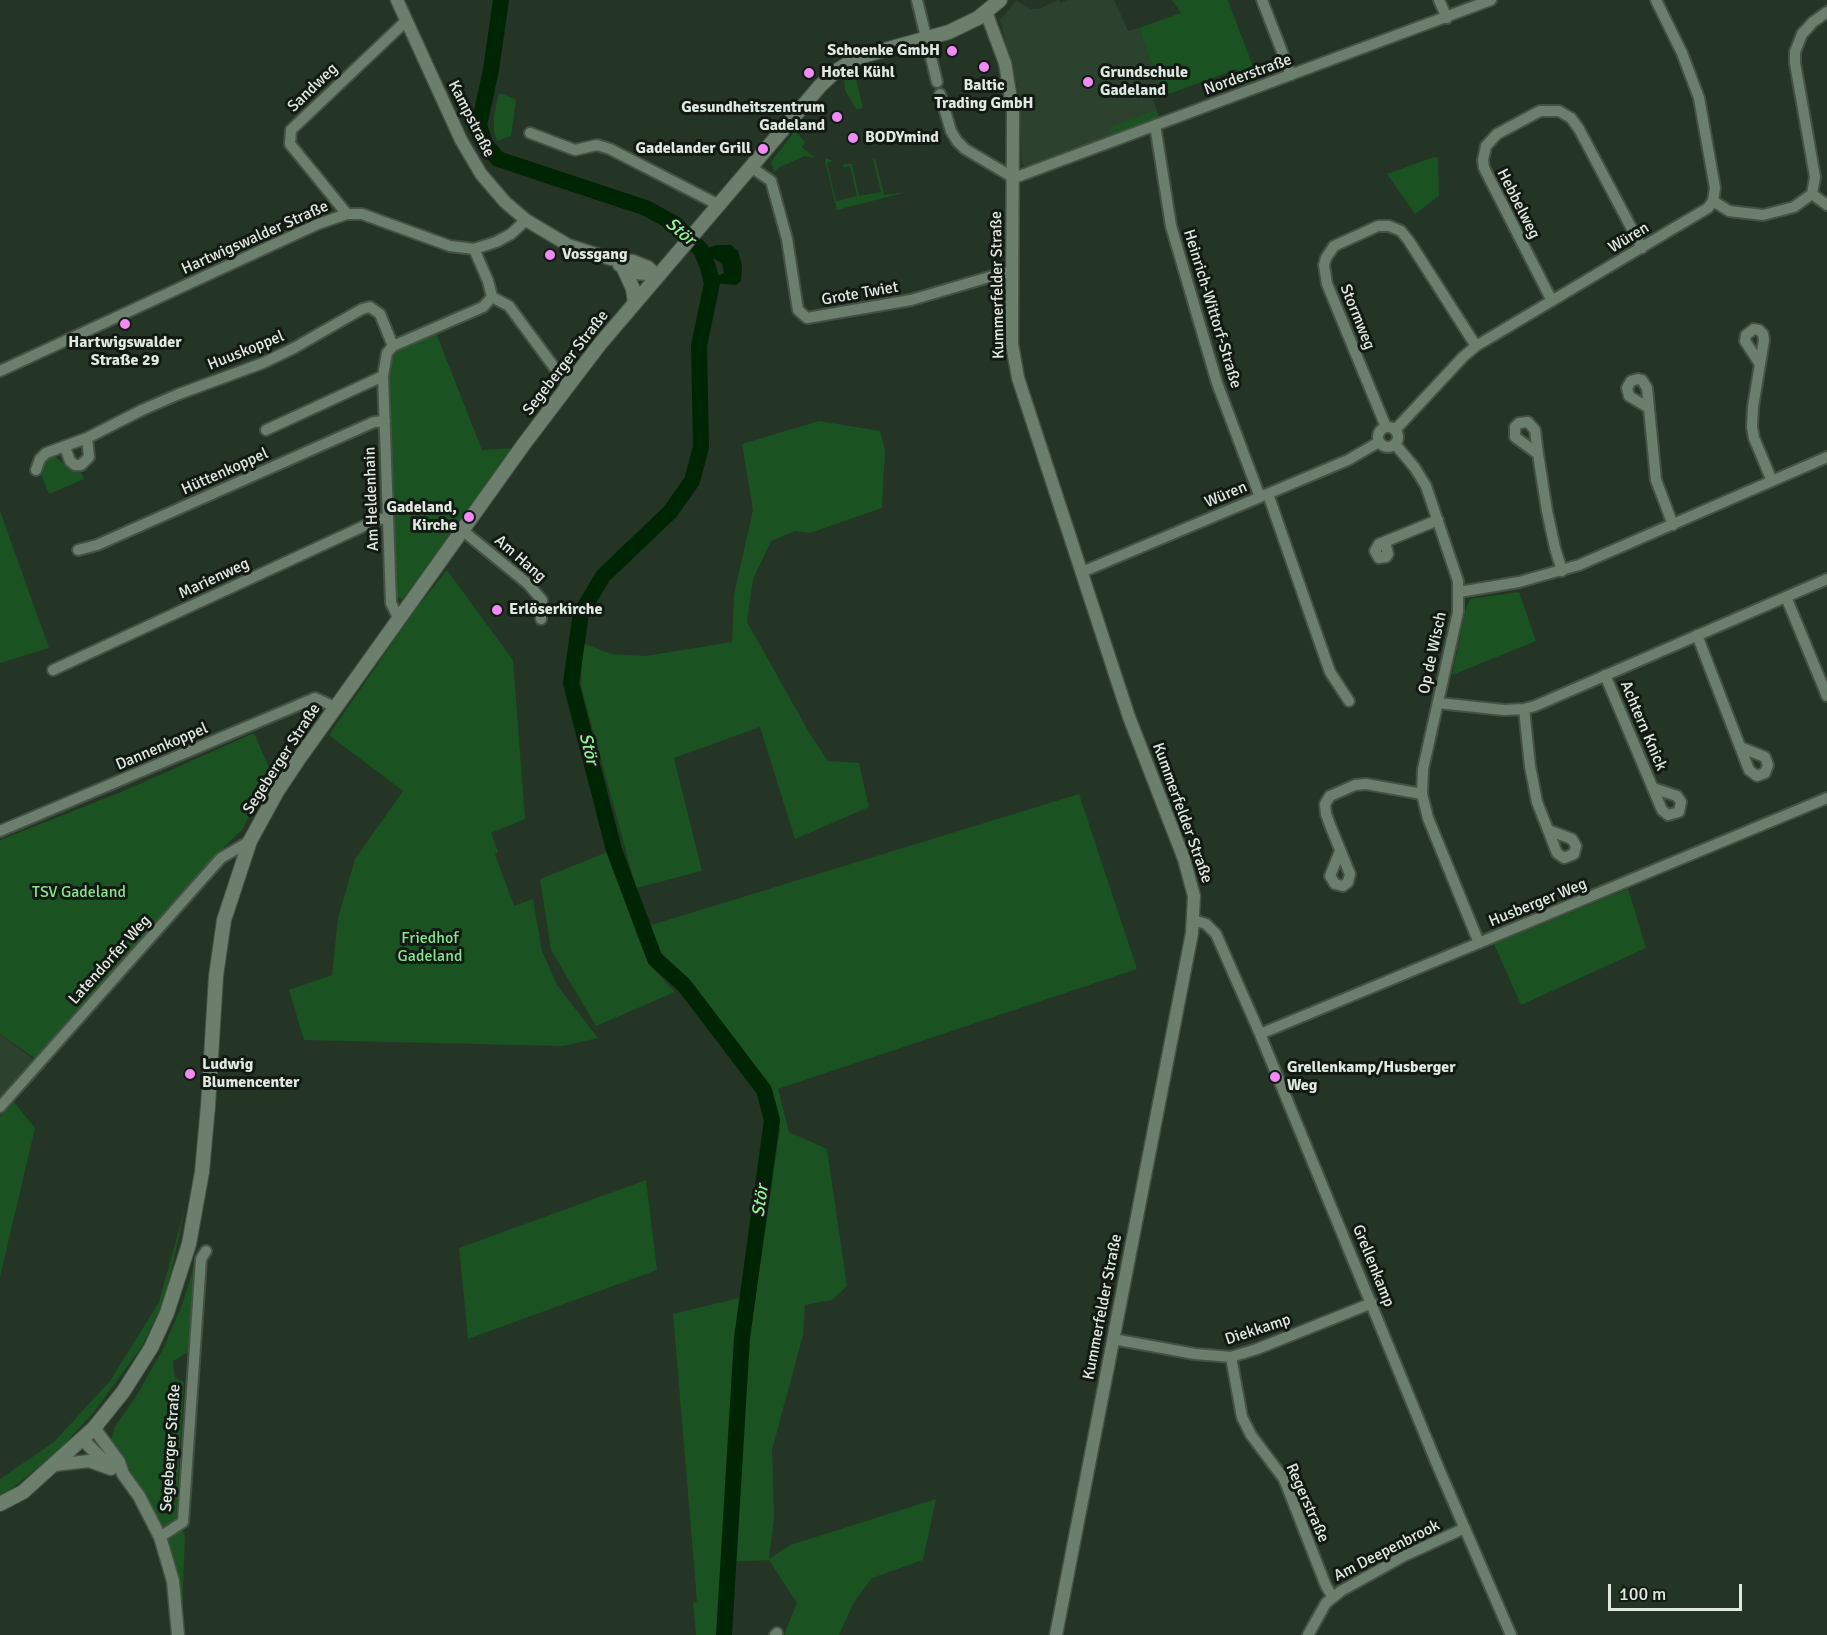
<!DOCTYPE html>
<meta charset="utf-8">
<style>
body{margin:0}
#map{position:relative;width:1827px;height:1635px;overflow:hidden;background:#243525;font-family:Signika,sans-serif}
canvas{display:block}
.scale{position:absolute;left:1608px;top:1584px;width:134px;height:27px;box-sizing:border-box;border:3px solid #dfe9df;border-top:0;padding-left:8px;font-size:18px;line-height:21px;white-space:nowrap;color:#dfe9df;-webkit-text-stroke:4px #131a13;paint-order:stroke}
</style>
<div id="map">
<canvas width="1827" height="1635"></canvas>
<div class="scale">100 m</div>
</div>
<script>
const g = document.querySelector('canvas').getContext('2d');
g.lineJoin = 'round';
function paint(path, color) { g.fillStyle = color; g.fill(path, 'evenodd'); }
const shape = rows => new Path2D(rows.map(r => 'M' + r).join(''));
function trace(path, color, width, dash) { g.strokeStyle = color; g.lineWidth = width; g.lineCap = dash ? 'butt' : 'round'; g.setLineDash(dash || []); g.stroke(path); }
function drawText(font, color, halo, rows, align = 'center') {
  g.font = font + ' Signika,sans-serif'; g.lineWidth = 6; g.setLineDash([]); g.textBaseline = 'middle'; g.strokeStyle = halo; g.fillStyle = color; for (const [text, x, y, turn = 0] of rows) {
    g.save(); g.translate(x, y); g.rotate((+turn || 0) * Math.PI / 180); g.textAlign = isNaN(turn) ? turn : align; if (halo) g.strokeText(text, 0, 0); g.fillText(text, 0, 0); g.restore();
  }
}
paint(shape([
 [1059,0,1060,3,1067,0,1114,0,1128,31,1139,28,1163,96,1153,100,1159,117,1026,167,1022,164,1018,89,1000,20,1016,1,1031,9,1038,9],
 [0,1034,45,1068,0,1117]
]), '#2d422e');
paint(shape([
 [1172,0,1228,0,1258,80,1240,87,1239,82,1241,81,1237,69,1163,96,1139,28,1181,13],
 [853,72,855,76,863,108,856,109,845,90,844,79],
 [499,93,516,99,511,136,497,141,494,132,494,115],
 [1156,110,1159,117,1113,135,1110,127],
 [795,131,805,142,802,147,815,158,804,156,778,168,774,172,771,162],
 [1434,157,1438,158,1439,196,1415,214,1387,174],
 [826,158,833,161,827,163,836,201,857,196,850,166,844,167,843,164,852,164,859,196,881,192,873,159,875,159,884,195,906,192,837,210,825,161],
 [436,333,482,450,513,448,403,599,396,597,393,588,386,379,389,360,395,350],
 [819,421,880,431,885,450,882,508,810,533,795,531,771,541,753,579,747,622,810,734,828,761,859,763,869,807,795,839,760,727,674,758,702,871,636,888,581,686,582,643,611,654,645,656,732,642,734,595,753,510,742,444],
 [54,456,68,467,80,469,84,479,49,494,41,474,42,465,48,458],
 [0,511,49,648,0,663],
 [447,570,513,660,525,819,491,833,498,852,495,854,514,906,533,899,542,951,557,985,598,1038,563,1046,304,1040,289,990,332,975,338,918,355,859,403,791,329,735,414,611],
 [1519,592,1536,641,1452,675,1466,609,1470,599],
 [254,733,271,772,242,830,216,855,36,1059,0,1034,0,840,126,790],
 [1079,794,1137,969,778,1089,789,1132,827,1149,847,1286,832,1300,805,1305,803,1335,772,1450,774,1518,769,1559,790,1545,936,1499,923,1560,872,1578,854,1602,839,1635,784,1635,797,1603,769,1560,724,1562,721,1601,726,1602,724,1635,696,1635,693,1603,697,1601,673,1314,743,1297,738,1321,751,1327,780,1129,769,1091,687,977,657,949,648,926],
 [610,851,648,963,675,992,596,1026,551,950,540,879],
 [1628,889,1646,948,1521,1005,1494,944],
 [14,1102,35,1128,0,1277,0,1117],
 [646,1180,657,1270,468,1339,459,1248],
 [185,1208,166,1297,142,1346,94,1412,58,1451,9,1491,0,1495,0,1479,54,1442,110,1381,159,1302],
 [197,1256,188,1352,173,1361,175,1378,184,1382,176,1519,185,1535,182,1619,158,1520,129,1469,110,1444,114,1428,138,1393,164,1347,183,1302]
]), '#1a5221');
paint(shape([
 [717,245,731,245,738,251,742,265,741,281,736,285,712,283,711,279,724,273,722,264,715,259,704,258,701,250]
]), '#002505');
trace(shape([
 [501,0,491,70,479,125,485,144,498,159,646,208,675,224,701,250,708,267,712,283,699,346,701,447,692,481,670,512,603,576,581,613,571,683,614,850,655,959,684,985,764,1090,772,1120,742,1338,724,1635]
]), '#002505', 16);
const minor = shape([
 [917,0,937,82],
 [1262,0,1291,75],
 [1439,0,1447,18],
 [940,94,951,131,957,141,965,149,1014,178,1491,0],
 [1155,125,1171,226,1217,383,1260,497],
 [530,133,575,150,597,145,610,149,719,205],
 [751,167,771,181,787,239,798,310,807,318,911,300,1003,273,1012,273],
 [1812,194,1827,205],
 [1713,201,1729,211,1763,215,1794,207,1812,194,1815,177,1795,63,1795,52,1802,34,1813,22,1827,12],
 [347,214,290,144,291,130,406,21],
 [492,297,509,306,568,386],
 [1552,301,1484,168,1483,160,1486,146,1497,134,1540,111,1559,111,1571,118,1579,129,1642,248],
 [1760,364,1745,341,1746,335,1754,329,1759,330,1763,334,1764,340,1760,364,1753,407,1752,427,1754,438,1772,481],
 [0,371,318,224,347,214,362,214,450,246,474,249,496,242,511,234,526,220],
 [1649,408,1629,396,1627,388,1631,381,1638,379,1642,380,1647,388,1656,480,1673,525],
 '1378 437a10 10 0 1 1 20 0a10 10 0 1 1-20 0Z',
 [1386,427,1327,284,1324,265,1326,258,1334,246,1378,226,1389,226,1401,231,1409,241,1476,346],
 [266,430,383,376],
 [1395,430,1463,357,1476,346,1669,231,1708,208,1713,201,1715,188,1699,98,1682,53,1656,0],
 [1395,444,1415,468,1426,486,1458,581,1458,612,1423,769,1422,794,1428,818,1479,943],
 [65,447,70,461,75,465,81,465,89,457,87,438],
 [1538,454,1515,437,1515,427,1519,423,1528,422,1535,430,1538,454,1547,511,1555,548,1562,571],
 [36,470,40,459,46,453,87,438,142,410,179,394,263,363,294,348,362,309,370,307,380,314,393,346],
 [1268,494,1330,672,1349,701],
 [462,530,528,584,542,600,541,619],
 [1385,542,1388,554,1386,557,1379,558,1375,551,1379,544,1438,520],
 [78,550,97,545,374,422,385,421],
 [1082,572,1348,460,1379,442],
 [1459,592,1519,582,1579,565,1827,457],
 [1786,597,1827,696],
 [399,619,391,603,383,376,387,353,393,346,483,307,492,297,488,281,474,249],
 [1697,635,1749,770,1757,776,1765,773,1768,765,1765,757,1740,747],
 [53,670,379,519,388,518],
 [1605,675,1662,810,1668,815,1679,812,1681,802,1677,796,1653,788],
 [1438,703,1504,710,1524,709,1535,706,1827,579],
 [1524,709,1530,766,1537,802,1548,830,1557,853,1564,858,1574,854,1576,846,1572,839,1548,830],
 [0,831,315,698,335,707],
 [1340,851,1330,876,1335,884,1343,886,1348,882,1350,874,1330,825,1326,814,1325,804,1330,796,1355,785,1366,784,1422,794],
 [1193,920,1206,924,1216,934,1260,1034,1439,1469,1511,1635],
 [1260,1034,1827,798],
 [0,1107,221,858,250,841],
 [1113,1339,1195,1354,1231,1357,1257,1349,1372,1303],
 [1231,1357,1242,1417,1251,1435,1284,1479,1326,1586,1332,1596],
 [160,1537,183,1522,201,1259,206,1251],
 [775,1635,777,1633],
 [1308,1635,1326,1603,1341,1591,1404,1556,1465,1528]
]);
const tertiary = shape([
 [397,0,461,140,481,174,505,202,526,220,568,245,611,259,633,261,648,267,658,276],
 [986,12,1005,63,1013,111,1012,325,1012,344,1018,378,1129,717,1184,859,1194,896,1192,933,1056,1635],
 [619,265,635,273,657,275],
 [94,1428,119,1462,123,1474,139,1496,160,1537,173,1581,178,1635],
 [82,1439,107,1464],
 [54,1465,89,1461,111,1469]
]);
const secondary = shape([
 [624,269,633,289,635,303],
 [0,1504,23,1492,94,1428,123,1392,151,1348,167,1313,189,1244,202,1172,208,1106,216,976,224,920,250,841,278,790,298,760,524,444,568,386,600,344,820,86,836,71,859,57,949,32,978,18,1000,0]
]);
trace(minor, '#445144', 14);
trace(tertiary, '#445144', 15);
trace(secondary, '#445144', 16);
trace(minor, '#6c7f6d', 10);
trace(tertiary, '#6c7f6d', 12);
trace(secondary, '#6c7f6d', 14);
for (const [x, y, r, color] of [
 [952,51,6,"#f08bf5"],
 [984,67,6,"#f08bf5"],
 [809,73,6,"#f08bf5"],
 [1088,82,6,"#f08bf5"],
 [837,117,6,"#f08bf5"],
 [853,138,6,"#f08bf5"],
 [763,149,6,"#f08bf5"],
 [550,255,6,"#f08bf5"],
 [125,324,6,"#f08bf5"],
 [469,517,6,"#f08bf5"],
 [497,610,6,"#f08bf5"],
 [190,1074,6,"#f08bf5"],
 [1275,1077,6,"#f08bf5"]
]) { const dot = new Path2D(); dot.arc(x, y, r, 0, 2 * Math.PI); g.fillStyle = color; g.fill(dot); trace(dot, '#131a13', 2); }
drawText('bold 16px', '#dfe9df', '#131a13', [
 ["Schoenke GmbH",940,51,"right"],
 ["Hotel Kühl",821,73],
 ["Grundschule",1100,73],
 ["Gadeland",1100,91],
 ["Baltic",984,86,"center"],
 ["Trading GmbH",984,104,"center"],
 ["Gesundheitszentrum",825,108,"right"],
 ["Gadeland",825,126,"right"],
 ["BODYmind",865,138],
 ["Gadelander Grill",751,149,"right"],
 ["Vossgang",562,255],
 ["Hartwigswalder",125,343,"center"],
 ["Straße 29",125,361,"center"],
 ["Gadeland,",457,508,"right"],
 ["Kirche",457,526,"right"],
 ["Erlöserkirche",509,610],
 ["Ludwig",202,1065],
 ["Blumencenter",202,1083],
 ["Grellenkamp/Husberger",1287,1068],
 ["Weg",1287,1086]
], 'left');
drawText('16px', '#dfe9df', '#131a13', [
 ["Norderstraße",1248,75,-20],
 ["Sandweg",313,88,-44],
 ["Kampstraße",471,119,63],
 ["Hebbelweg",1518,204,63],
 ["Hartwigswalder Straße",255,238,-24],
 ["Würen",1629,238,-31],
 ["Kummerfelder Straße",998,285,-91],
 ["Grote Twiet",860,294,-10],
 ["Heinrich-Wittorf-Straße",1212,309,73],
 ["Stormweg",1357,317,68],
 ["Huuskoppel",246,351,-22],
 ["Segeberger Straße",566,363,-52],
 ["Hüttenkoppel",225,472,-24],
 ["Würen",1226,495,-23],
 ["Am Heldenhain",372,499,-92],
 ["Am Hang",520,559,41],
 ["Marienweg",214,579,-25],
 ["Op de Wisch",1433,653,-78],
 ["Achtern Knick",1643,726,67],
 ["Dannenkoppel",162,747,-23],
 ["Segeberger Straße",282,759,-57],
 ["Kummerfelder Straße",1182,813,70],
 ["Husberger Weg",1538,903,-22],
 ["Latendorfer Weg",110,960,-48],
 ["Grellenkamp",1373,1266,68],
 ["Kummerfelder Straße",1103,1307,-79],
 ["Diekkamp",1258,1330,-18],
 ["Segeberger Straße",171,1448,-86],
 ["Regerstraße",1307,1503,66],
 ["Am Deepenbrook",1387,1551,-27]
]);
drawText('16px', '#88e58e', '#131a13', [
 ["TSV Gadeland",79,893],
 ["Friedhof",430,939],
 ["Gadeland",430,957]
]);
drawText('italic 18px', '#94f39a', '#131a13', [
 ["Stör",680,232,40],
 ["Stör",588,749,76],
 ["Stör",761,1201,-82]
]);
</script>
